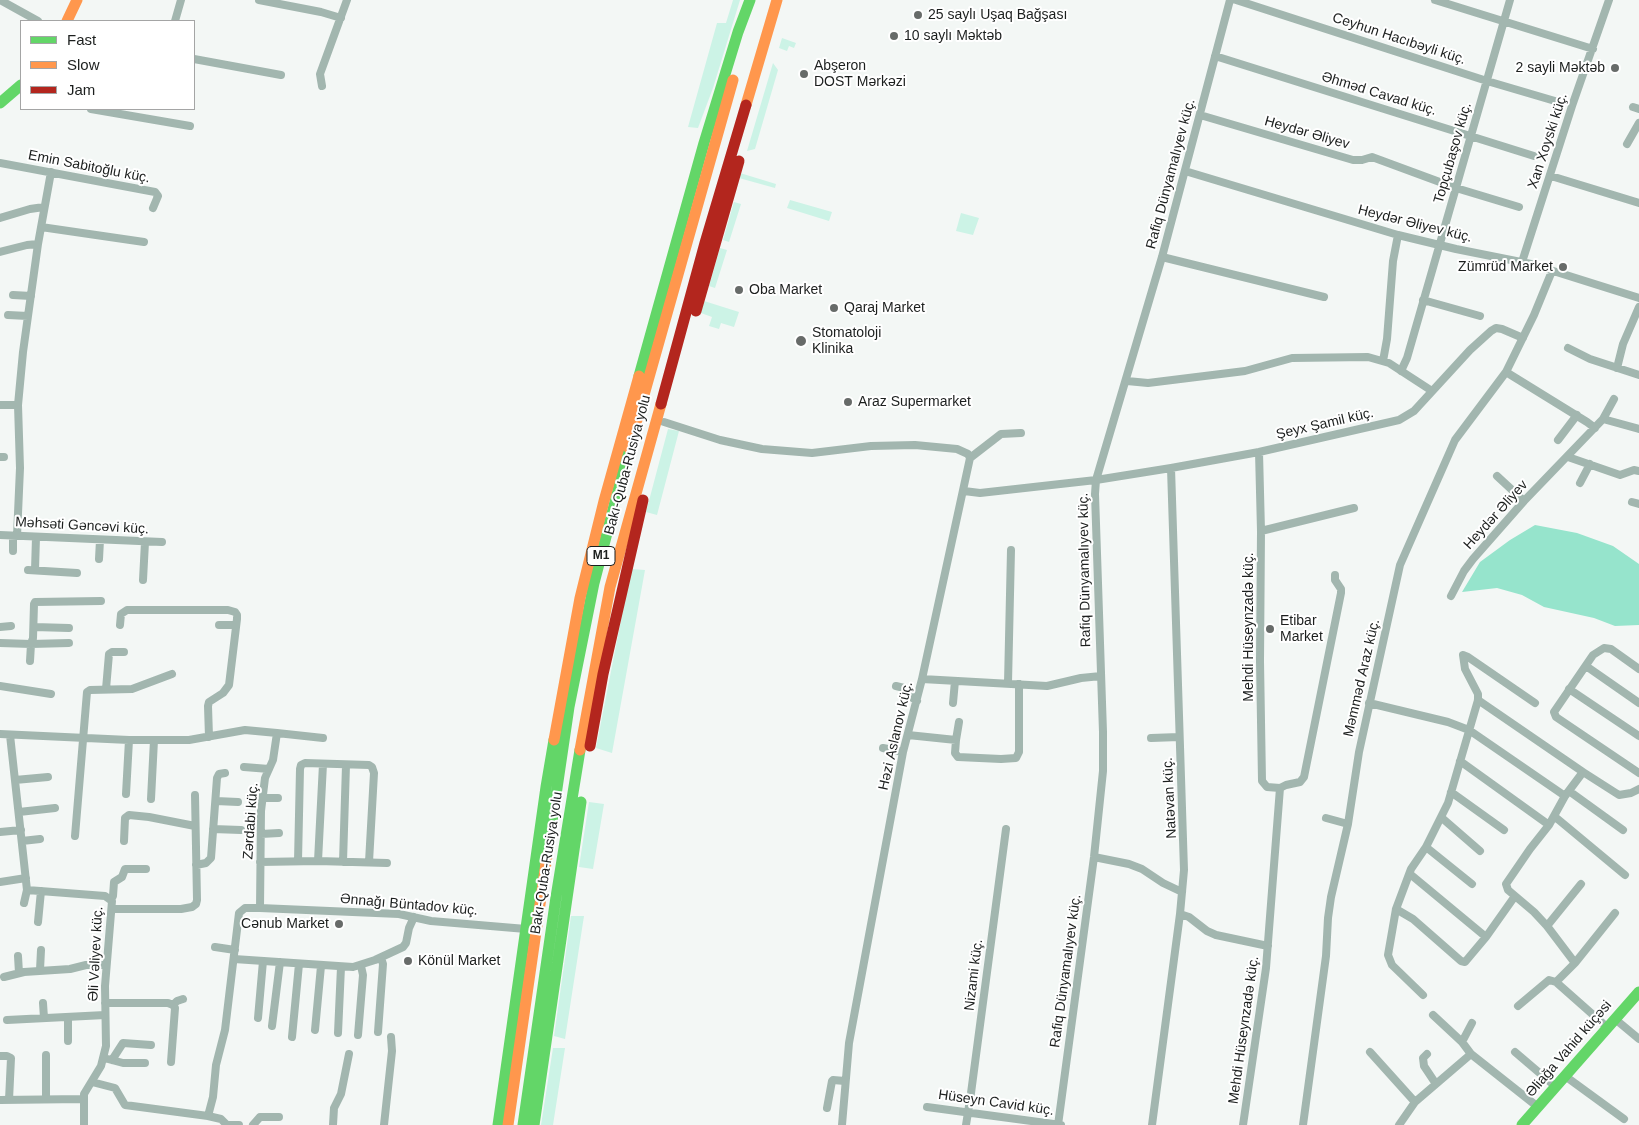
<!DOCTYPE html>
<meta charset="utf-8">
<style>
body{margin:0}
#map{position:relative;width:1639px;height:1125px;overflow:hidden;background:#f3f7f5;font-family:Helvetica,sans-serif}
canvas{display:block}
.legend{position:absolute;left:20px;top:20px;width:175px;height:90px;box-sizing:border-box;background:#fff;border:1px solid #a4a5a5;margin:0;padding:6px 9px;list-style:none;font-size:15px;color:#1c1f1e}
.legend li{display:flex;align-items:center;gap:10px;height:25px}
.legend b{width:25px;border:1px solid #a4a5a5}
</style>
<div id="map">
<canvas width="1639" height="1125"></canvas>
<ul class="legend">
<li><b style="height:6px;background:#63d668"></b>Fast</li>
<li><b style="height:6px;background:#ff974d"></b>Slow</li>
<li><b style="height:6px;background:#b3261e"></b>Jam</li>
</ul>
</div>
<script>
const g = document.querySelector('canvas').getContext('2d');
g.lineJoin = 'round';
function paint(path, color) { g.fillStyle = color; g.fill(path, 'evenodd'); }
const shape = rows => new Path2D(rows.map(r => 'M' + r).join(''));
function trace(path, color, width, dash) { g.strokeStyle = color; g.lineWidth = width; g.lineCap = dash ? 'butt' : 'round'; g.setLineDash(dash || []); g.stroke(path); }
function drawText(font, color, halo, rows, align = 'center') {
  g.font = font + ' Helvetica,sans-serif'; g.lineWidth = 4; g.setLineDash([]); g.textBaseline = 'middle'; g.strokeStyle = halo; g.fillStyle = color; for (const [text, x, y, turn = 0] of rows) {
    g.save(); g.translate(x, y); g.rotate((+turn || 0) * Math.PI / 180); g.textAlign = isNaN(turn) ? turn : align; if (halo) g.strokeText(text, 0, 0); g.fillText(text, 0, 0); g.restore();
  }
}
paint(shape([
 [733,0,740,0,713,88,698,128,688,127,717,23,726,23],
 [782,38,796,43,794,48,789,46,787,51,779,48],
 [773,63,778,70,755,149,747,151],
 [740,173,776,184,775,188,739,178],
 [790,200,832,212,829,221,787,208],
 [734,202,741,204,729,242,723,240],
 [961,213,979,218,973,235,956,231],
 [720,248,727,250,715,288,709,286],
 [704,301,739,312,734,327,721,323,719,329,709,326,712,317,701,313],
 [668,429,679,431,657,515,646,512],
 [631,569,645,570,612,753,596,748],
 [589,802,604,804,593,869,579,867],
 [571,916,584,916,565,1039,554,1036],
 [553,1048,565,1048,553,1125,541,1125]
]), '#ccf3e6');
paint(shape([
 [1535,525,1577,533,1613,546,1639,564,1639,625,1615,626,1594,618,1544,607,1522,595,1497,588,1462,592,1480,562,1510,540]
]), '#96e4cc');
trace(shape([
 [0,0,38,21],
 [259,0,321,12,341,18],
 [1236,0,1487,81,1555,101],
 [1435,0,1593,49],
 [175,21,181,0],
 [1215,56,1534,156],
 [194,59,281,75],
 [322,86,320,74,347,0],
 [1633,107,1639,109],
 [91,109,190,126],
 [1200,115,1353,160,1362,160,1372,157,1456,188,1519,207],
 [1627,144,1639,123],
 [0,163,155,192,158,196,153,208],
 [1185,171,1398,235,1456,249,1531,264,1639,298],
 [1551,176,1639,203],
 [0,218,30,209,44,207],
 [41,227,144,242],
 [0,252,27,245,38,244],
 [1162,257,1324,297],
 [1522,262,1572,106,1609,0],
 [13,295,31,296],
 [1423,300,1480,316],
 [8,315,28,316],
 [1568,348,1590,359,1639,375],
 [1383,361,1387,339,1393,261,1398,235],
 [1617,368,1623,344,1639,307],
 [1401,371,1407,358,1510,0],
 [1506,372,1587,422,1595,428],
 [1127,381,1148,383,1245,371,1292,358,1368,357,1389,363,1432,391],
 [0,405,18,405],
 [1603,419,1639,429],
 [664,422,720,440,762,449,812,453,871,446,915,445,957,449,968,454,970,458,922,679,903,752,849,1043,842,1125],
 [1558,440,1577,415],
 [0,457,4,457],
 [1568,457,1620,475,1634,470,1639,471],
 [970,458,1001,434,1021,433],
 [1497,476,1524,501],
 [1580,483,1590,464],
 [964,491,980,493,1096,480,1171,468,1259,452,1399,420,1414,411,1470,350,1491,331,1496,328,1502,329,1523,338],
 [1632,502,1639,504],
 [1261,531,1354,508],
 [0,535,162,542],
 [17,536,20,468,18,405,23,352,38,244,51,172],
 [13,551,13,536],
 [99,559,100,540],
 [28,570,77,573],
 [35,570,36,537],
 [143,580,145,542],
 [1451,596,1464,571,1473,559,1524,501,1603,419,1614,399],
 [120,625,121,614,127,610,228,610,235,612,237,615,237,619,229,685,223,693,209,702,208,706,209,737],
 [219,625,236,625],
 [0,627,11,626],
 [34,627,69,628],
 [0,643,31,644,33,638,34,604,35,602,101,601],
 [30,661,31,644,69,643],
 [1586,666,1639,703],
 [1639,669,1611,649,1604,648,1593,655,1554,712,1556,717,1639,773],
 [922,679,1047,686,1081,678,1101,676],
 [1008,683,1011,550],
 [0,686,51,694],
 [896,686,908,689,911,697,917,701],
 [106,689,109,654,112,652,124,652],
 [1569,689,1639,736],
 [1478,700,1583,772],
 [953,703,955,681],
 [1369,703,1448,722,1469,730,1565,796],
 [277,733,323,738],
 [0,734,129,740,189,740,245,730,277,733,273,760,265,778,261,811,260,908,245,908,239,913,225,1030,216,1065,213,1097,208,1116,221,1119,227,1125],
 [10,735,27,890,105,896,112,901,105,986,106,1046,101,1066,84,1094,84,1125],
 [908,735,956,740,955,753,958,757,1001,759,1016,758,1019,752,1019,684],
 [1151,738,1179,737],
 [956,740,959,722],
 [883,748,903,752],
 [1460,761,1549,825],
 [244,767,269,769],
 [15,780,48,777],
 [1280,788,1286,785,1300,782,1304,777,1341,593,1341,589,1335,580,1335,575],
 [1569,791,1623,830],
 [1451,792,1504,830],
 [126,794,129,740],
 [263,798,278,798],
 [151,799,154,740],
 [216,801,238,802],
 [19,812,55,808],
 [1554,816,1625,875],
 [1326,818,1348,824],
 [1442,818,1480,851],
 [213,829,241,830],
 [0,832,21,830],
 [261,834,279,833],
 [75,836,87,692,90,690,132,689,172,674],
 [22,841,40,839],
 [124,841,125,818,129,815,149,817,195,826],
 [1426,847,1472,884],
 [1094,857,1129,864,1142,869,1163,883,1182,892],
 [298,861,300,769,301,765,305,763,369,765,372,767,374,773,369,862],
 [318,861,323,764],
 [260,862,318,861,387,863],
 [343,862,346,765],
 [196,865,206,863,211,858,217,778,219,774,225,773],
 [1410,874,1486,937],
 [0,882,26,878],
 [111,900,113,896,114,882,122,877,125,869,146,869],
 [24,903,27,890],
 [260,908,399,914,431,921,526,929],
 [112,909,181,909,192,907,196,904,197,900,195,795],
 [1396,909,1413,919,1461,961,1465,962,1486,937,1515,896],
 [1180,914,1189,917,1207,931,1216,935,1268,946],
 [38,922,41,891],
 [1547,926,1581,884],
 [215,947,235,950],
 [18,956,19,973],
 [234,959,353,967,375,960,403,947,406,943,409,928,414,917],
 [1575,963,1615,913],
 [40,970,41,950],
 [4,977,24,972,70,969,86,965,106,965],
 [1423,995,1392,965,1388,955,1396,909,1411,869,1426,847,1448,803,1478,700,1478,694,1465,669,1463,655,1468,657,1535,703],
 [43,1003,44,1018],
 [105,1003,168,1003,173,1005,175,1008,171,1062],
 [173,1005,177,1001,183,999],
 [1518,1006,1549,980,1556,982],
 [1433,1015,1462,1042,1471,1054],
 [258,1018,263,961],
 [1615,1019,1639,1039],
 [7,1020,105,1015],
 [272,1026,280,962],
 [1608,1028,1556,982,1575,963,1547,926,1534,912,1508,890,1506,884,1530,849,1549,825,1565,796,1583,772,1619,795,1631,793,1639,789],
 [315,1030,321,966],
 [378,1032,383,964,381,958],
 [338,1033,341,967],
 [358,1035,363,975,361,966],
 [292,1037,299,964],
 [68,1041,68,1017],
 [1462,1042,1472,1023],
 [1370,1052,1415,1102],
 [1515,1052,1556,1087],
 [1427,1054,1423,1058,1424,1066,1436,1084],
 [0,1056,7,1056,11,1058,9,1100],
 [108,1059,123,1063,145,1063],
 [112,1060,123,1043,151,1045],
 [1565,1076,1624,1119],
 [92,1082,115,1088,125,1105,208,1116],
 [46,1099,46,1055],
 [0,1100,83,1099],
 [927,1107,1061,1125],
 [827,1108,832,1081,833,1080,845,1081],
 [229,1125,239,1125],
 [253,1125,260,1117,279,1117],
 [333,1125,334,1108,341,1094,349,1054],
 [384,1125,392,1051,391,1037],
 [966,1125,971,1093,1006,829],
 [1058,1125,1094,857,1103,771,1103,732,1095,494,1096,480,1162,257,1230,0],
 [1152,1125,1180,914,1184,870,1171,468],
 [1243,1125,1266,968,1280,788,1267,787,1262,781,1260,661,1261,531,1259,452],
 [1303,1125,1326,956,1328,918,1331,897,1348,824,1359,752,1400,565,1455,440,1506,372,1534,315,1552,271],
 [1399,1125,1415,1102,1471,1054,1538,1107]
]), '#a2b6af', 8);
trace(shape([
 [0,103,21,85],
 [639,376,704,143,738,32,750,0],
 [547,856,569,707,594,583,629,448],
 [498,1125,546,787,554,740],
 [523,1125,556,897,580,750],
 [534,1125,581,802],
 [1522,1125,1639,992]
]), '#63d668', 11);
trace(shape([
 [67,21,77,0],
 [746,105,777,0],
 [629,448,733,80],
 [554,740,580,598,604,501,639,376],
 [580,750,610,587,661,404],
 [508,1125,547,856]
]), '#ff974d', 11);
trace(shape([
 [696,311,739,161],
 [661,404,705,243,746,105],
 [590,746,603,674,643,500]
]), '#b3261e', 11);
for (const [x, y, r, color] of [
 [918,15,5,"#676b69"],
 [894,36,5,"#676b69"],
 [1615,68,5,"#676b69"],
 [804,74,5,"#676b69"],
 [1563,267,5,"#676b69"],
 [739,290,5,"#676b69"],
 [834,308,5,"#676b69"],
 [801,341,6,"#676b69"],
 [848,402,5,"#676b69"],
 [1270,629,5,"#676b69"],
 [339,924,5,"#676b69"],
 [408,961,5,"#676b69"]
]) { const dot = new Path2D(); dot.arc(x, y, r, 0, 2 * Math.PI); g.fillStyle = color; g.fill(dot); trace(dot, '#fff', 2); }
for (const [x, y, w] of [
 [601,556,28]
]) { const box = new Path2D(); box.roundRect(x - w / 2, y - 9.5, w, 19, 4); g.fillStyle = '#fff'; g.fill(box); trace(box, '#1c1f1e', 1); }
drawText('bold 12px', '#1c1f1e', null, [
 ["M1",601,556]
]);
drawText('14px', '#1c1f1e', '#fff', [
 ["25 saylı Uşaq Bağşası",928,15],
 ["10 saylı Məktəb",904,36],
 ["Abşeron",814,66],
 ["DOST Mərkəzi",814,82],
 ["2 sayli Məktəb",1605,68,"right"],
 ["Zümrüd Market",1553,267,"right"],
 ["Oba Market",749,290],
 ["Qaraj Market",844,308],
 ["Stomatoloji",812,333],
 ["Klinika",812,349],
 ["Araz Supermarket",858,402],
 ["Etibar",1280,621],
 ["Market",1280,637],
 ["Cənub Market",329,924,"right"],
 ["Könül Market",418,961]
], 'left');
drawText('14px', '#1c1f1e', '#fff', [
 ["Ceyhun Hacıbəyli küç.",1399,39,18],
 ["Əhməd Cavad küç.",1379,94,17],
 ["Heydər Əliyev",1307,133,16],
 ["Xan Xoyski küç.",1548,141,-72],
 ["Topçubaşov küç.",1453,153,-74],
 ["Emin Sabitoğlu küç.",89,167,11],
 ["Rafiq Dünyamalıyev küç.",1171,174,-75],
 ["Heydər Əliyev küç.",1415,224,14],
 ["Şeyx Şamil küç.",1325,424,-13],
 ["Bakı-Quba-Rusiya yolu",628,465,-75],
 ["Heydər Əliyev",1496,515,-48],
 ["Məhsəti Gəncəvi küç.",82,526,3],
 ["Rafiq Dünyamalıyev küç.",1085,570,-91],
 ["Mehdi Hüseynzadə küç.",1249,627,-90],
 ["Məmməd Araz küç.",1362,678,-77],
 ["Həzi Aslanov küç.",896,736,-77],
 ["Natəvan küç.",1170,798,-93],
 ["Zərdabi küç.",251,821,-86],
 ["Bakı-Quba-Rusiya yolu",547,863,-81],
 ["Ənnağı Büntadov küç.",409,905,5],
 ["Əli Vəliyev küç.",96,954,-87],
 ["Rafiq Dünyamalıyev küç.",1066,971,-82],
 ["Nizami küç.",974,975,-83],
 ["Mehdi Hüseynzadə küç.",1244,1030,-82],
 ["Əliağa Vahid küçəsi",1569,1049,-49],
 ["Hüseyn Cavid küç.",996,1103,8]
]);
</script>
